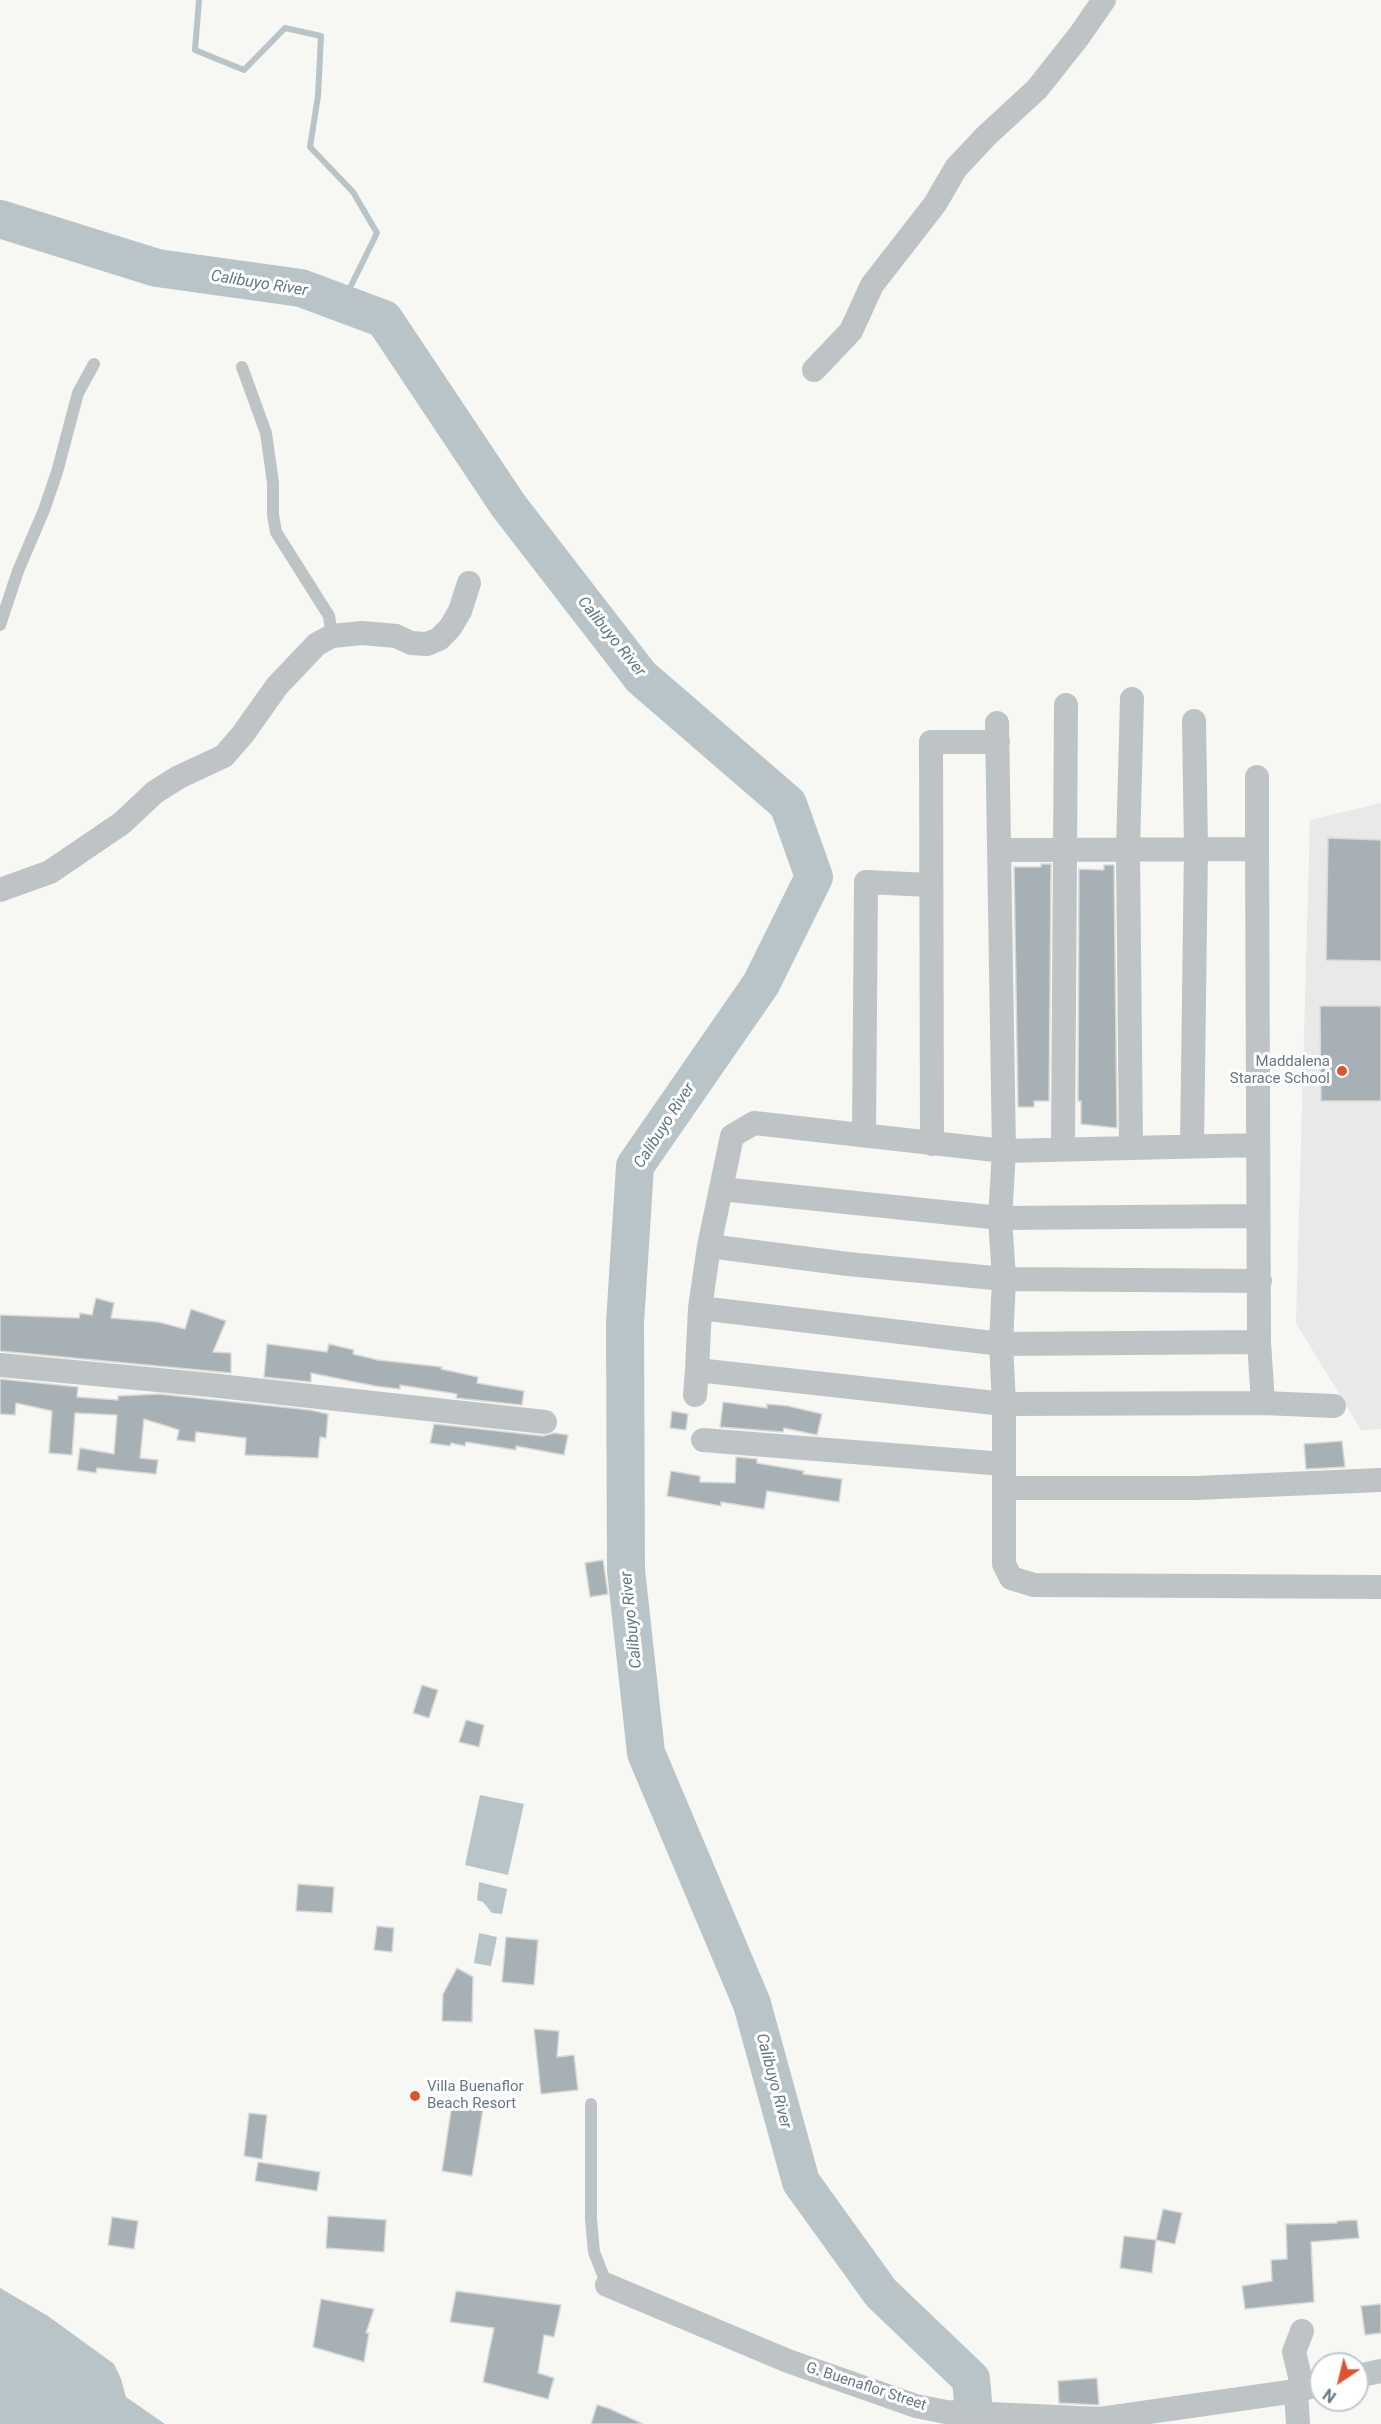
<!DOCTYPE html>
<style>
body{margin:0}
#map{position:relative;width:1381px;height:2424px;overflow:hidden;background:#f7f7f4;font-family:Roboto,sans-serif}
canvas{display:block}
.north{position:absolute;left:1309px;top:2352px;width:60px;height:60px;box-sizing:border-box;background:#fff;border:2px solid #c2c9ce;border-radius:50%;rotate:215deg;font-size:16px;font-weight:700;line-height:24px;text-align:center;color:#677884}
.north::after{content:'';display:block;margin:auto;width:21px;height:27px;background:#dd552e;clip-path:polygon(50% 0,100% 100%,50% 72%,0 100%)}
</style>
<div id="map">
<canvas width="1381" height="2424"></canvas>
<div class="north">N</div>
</div>
<script>
const g = document.querySelector('canvas').getContext('2d');
g.lineJoin = 'round';
function paint(path, color) { g.fillStyle = color; g.fill(path, 'evenodd'); }
const shape = rows => new Path2D(rows.map(r => 'M' + r).join(''));
function trace(path, color, width, dash) { g.strokeStyle = color; g.lineWidth = width; g.lineCap = dash ? 'butt' : 'round'; g.setLineDash(dash || []); g.stroke(path); }
function drawText(font, color, halo, rows, align = 'center') {
  g.font = font + ' Roboto,sans-serif'; g.lineWidth = 6; g.setLineDash([]); g.textBaseline = 'middle'; g.strokeStyle = halo; g.fillStyle = color; for (const [text, x, y, turn = 0] of rows) {
    g.save(); g.translate(x, y); g.rotate((+turn || 0) * Math.PI / 180); g.textAlign = isNaN(turn) ? turn : align; if (halo) g.strokeText(text, 0, 0); g.fillText(text, 0, 0); g.restore();
  }
}
paint(shape([
 [1381,803,1381,1429,1361,1430,1296,1323,1310,820]
]), '#e8e9e8');
paint(shape([
 [480,1795,524,1804,508,1875,465,1865],
 [479,1882,507,1889,502,1914,492,1913,483,1902,477,1900],
 [479,1933,497,1937,491,1966,474,1963],
 [0,2288,48,2316,114,2364,121,2379,126,2397,165,2424,0,2424]
]), '#b9c4c9');
trace(shape([
 [199,0,195,50,244,70,285,28,321,36,318,96,310,147,353,192,377,233,342,304]
]), '#b9c4c9', 6);
trace(shape([
 [0,219,157,268,301,288,384,319,508,505,641,677,788,804,814,877,761,984,635,1166,625,1323,626,1570,646,1753,752,2004,801,2182,881,2293,971,2379,975,2424]
]), '#b9c4c9', 38);
const building = shape([
 [1328,838,1381,840,1381,961,1326,960,1328,838],
 [1041,864,1051,864,1049,1101,1034,1101,1034,1107,1018,1107,1014,867,1041,867,1041,864],
 [1104,865,1114,865,1117,1128,1081,1124,1081,1101,1078,1101,1079,869,1104,870,1104,865],
 [1320,1006,1381,1006,1381,1101,1321,1101,1320,1006],
 [96,1298,114,1303,111,1318,158,1322,185,1329,191,1309,226,1321,213,1352,231,1353,231,1373,0,1351,0,1315,79,1318,80,1313,92,1315,96,1298],
 [267,1344,327,1352,329,1344,354,1350,353,1354,378,1360,442,1367,441,1369,478,1377,477,1383,524,1391,522,1405,456,1398,457,1394,400,1385,400,1389,375,1386,311,1373,311,1382,264,1377,267,1344],
 [0,1379,78,1387,77,1397,118,1400,118,1396,159,1394,310,1410,328,1414,326,1438,320,1437,318,1458,245,1455,246,1438,196,1432,195,1442,177,1440,179,1430,144,1419,140,1458,158,1460,156,1474,97,1468,96,1473,77,1470,80,1448,114,1454,117,1415,75,1413,72,1455,49,1453,52,1411,16,1403,15,1415,0,1414,0,1379],
 [723,1402,767,1408,767,1404,788,1406,822,1414,817,1435,784,1428,783,1432,720,1427,723,1402],
 [672,1411,688,1414,686,1430,670,1428,672,1411],
 [434,1424,543,1436,554,1433,568,1435,564,1455,516,1446,516,1450,466,1442,465,1446,451,1443,450,1446,430,1443,434,1424],
 [1342,1441,1345,1467,1306,1469,1304,1444,1342,1441],
 [736,1457,757,1459,757,1463,804,1471,803,1474,842,1479,839,1502,767,1491,764,1509,721,1502,721,1506,667,1496,671,1471,700,1476,700,1482,735,1483,736,1457],
 [603,1560,608,1594,590,1597,585,1563,603,1560],
 [422,1685,438,1690,429,1718,413,1713,422,1685],
 [466,1720,484,1725,479,1747,459,1742,466,1720],
 [298,1884,334,1887,332,1913,296,1911,298,1884],
 [377,1926,394,1928,392,1952,374,1950,377,1926],
 [506,1937,538,1940,534,1985,502,1982,506,1937],
 [457,1968,473,1977,472,2022,442,2021,443,1994,457,1968],
 [534,2029,559,2031,557,2057,574,2055,578,2090,541,2094,534,2029],
 [452,2104,483,2109,472,2176,442,2171,452,2104],
 [249,2113,267,2115,262,2159,244,2156,249,2113],
 [258,2162,320,2172,317,2191,255,2181,258,2162],
 [1163,2209,1182,2213,1175,2244,1156,2240,1163,2209],
 [328,2216,386,2220,384,2252,326,2248,328,2216],
 [112,2217,138,2221,134,2249,108,2245,112,2217],
 [1357,2220,1359,2238,1311,2242,1314,2302,1245,2309,1242,2286,1272,2281,1271,2260,1287,2259,1286,2224,1337,2223,1337,2221,1357,2220],
 [1124,2236,1156,2240,1152,2273,1120,2268,1124,2236],
 [456,2291,561,2305,554,2337,544,2335,538,2373,554,2378,548,2399,483,2382,494,2328,450,2322,456,2291],
 [321,2299,374,2309,366,2333,369,2333,364,2362,313,2347,321,2299],
 [1381,2304,1381,2333,1365,2335,1361,2306,1381,2304],
 [1097,2378,1099,2405,1059,2403,1058,2381,1097,2378],
 [597,2405,608,2408,643,2424,591,2424,597,2405]
]);
paint(building, '#a7b0b5');
trace(building, '#d9d9d7', 1.5);
trace(shape([
 [242,367,266,433,273,483,273,515,276,532,329,616,332,636],
 [0,625,18,571,44,510,57,472,78,393,94,364],
 [591,2104,591,2219,594,2252,607,2285]
]), '#bec3c6', 12);
trace(shape([
 [814,370,851,331,872,285,935,204,956,168,986,136,1037,89,1079,36,1104,0],
 [997,723,1004,1151,1000,1218,1004,1279,1001,1344,1004,1404,1004,1564,1011,1578,1034,1585,1381,1587],
 [1257,777,1257,849],
 [999,850,1257,849,1259,1342,1263,1403],
 [0,890,50,872,122,823,155,792,179,777,224,756,243,734,277,686,317,644,332,636,362,633,396,636,411,643,427,644,439,639,450,628,460,611,469,583],
 [864,1135,866,882,930,885],
 [932,1144,931,742,998,742],
 [1258,1145,1004,1151,754,1123,732,1136,709,1246,700,1308,697,1370,1004,1404,1263,1403,1334,1406],
 [1131,1146,1128,849,1132,699],
 [1192,1146,1196,848,1194,721],
 [1063,1148,1066,705],
 [721,1189,1000,1218,1258,1216],
 [709,1246,848,1264,1004,1279,1260,1281],
 [700,1308,1001,1344,1259,1342],
 [0,1365,210,1385,545,1422],
 [695,1395,697,1370],
 [703,1440,1004,1464],
 [1004,1488,1196,1488,1381,1480],
 [607,2285,788,2361,916,2406,946,2412,1100,2419,1296,2391,1321,2384],
 [1302,2331,1294,2352,1303,2389],
 [1357,2376,1381,2371],
 [1296,2391,1298,2424]
]), '#bec3c6', 24);
for (const [x, y, r, color] of [
 [1342,1071,6,"#dd552e"],
 [415,2096,6,"#dd552e"]
]) { const dot = new Path2D(); dot.arc(x, y, r, 0, 2 * Math.PI); g.fillStyle = color; g.fill(dot); trace(dot, '#fff', 2); }
drawText('15px', '#677884', '#fff', [
 ["Maddalena",1330,1062],
 ["Starace School",1330,1079],
 ["Villa Buenaflor",427,2087,"left"],
 ["Beach Resort",427,2104,"left"]
], 'right');
drawText('15px', '#677884', '#fff', [
 ["G. Buenaflor Street",866,2387,18]
]);
drawText('italic 16px', '#637880', '#fff', [
 ["Calibuyo River",259,284,9],
 ["Calibuyo River",611,637,51],
 ["Calibuyo River",665,1126,-57],
 ["Calibuyo River",632,1620,-96],
 ["Calibuyo River",773,2081,75]
]);
</script>
